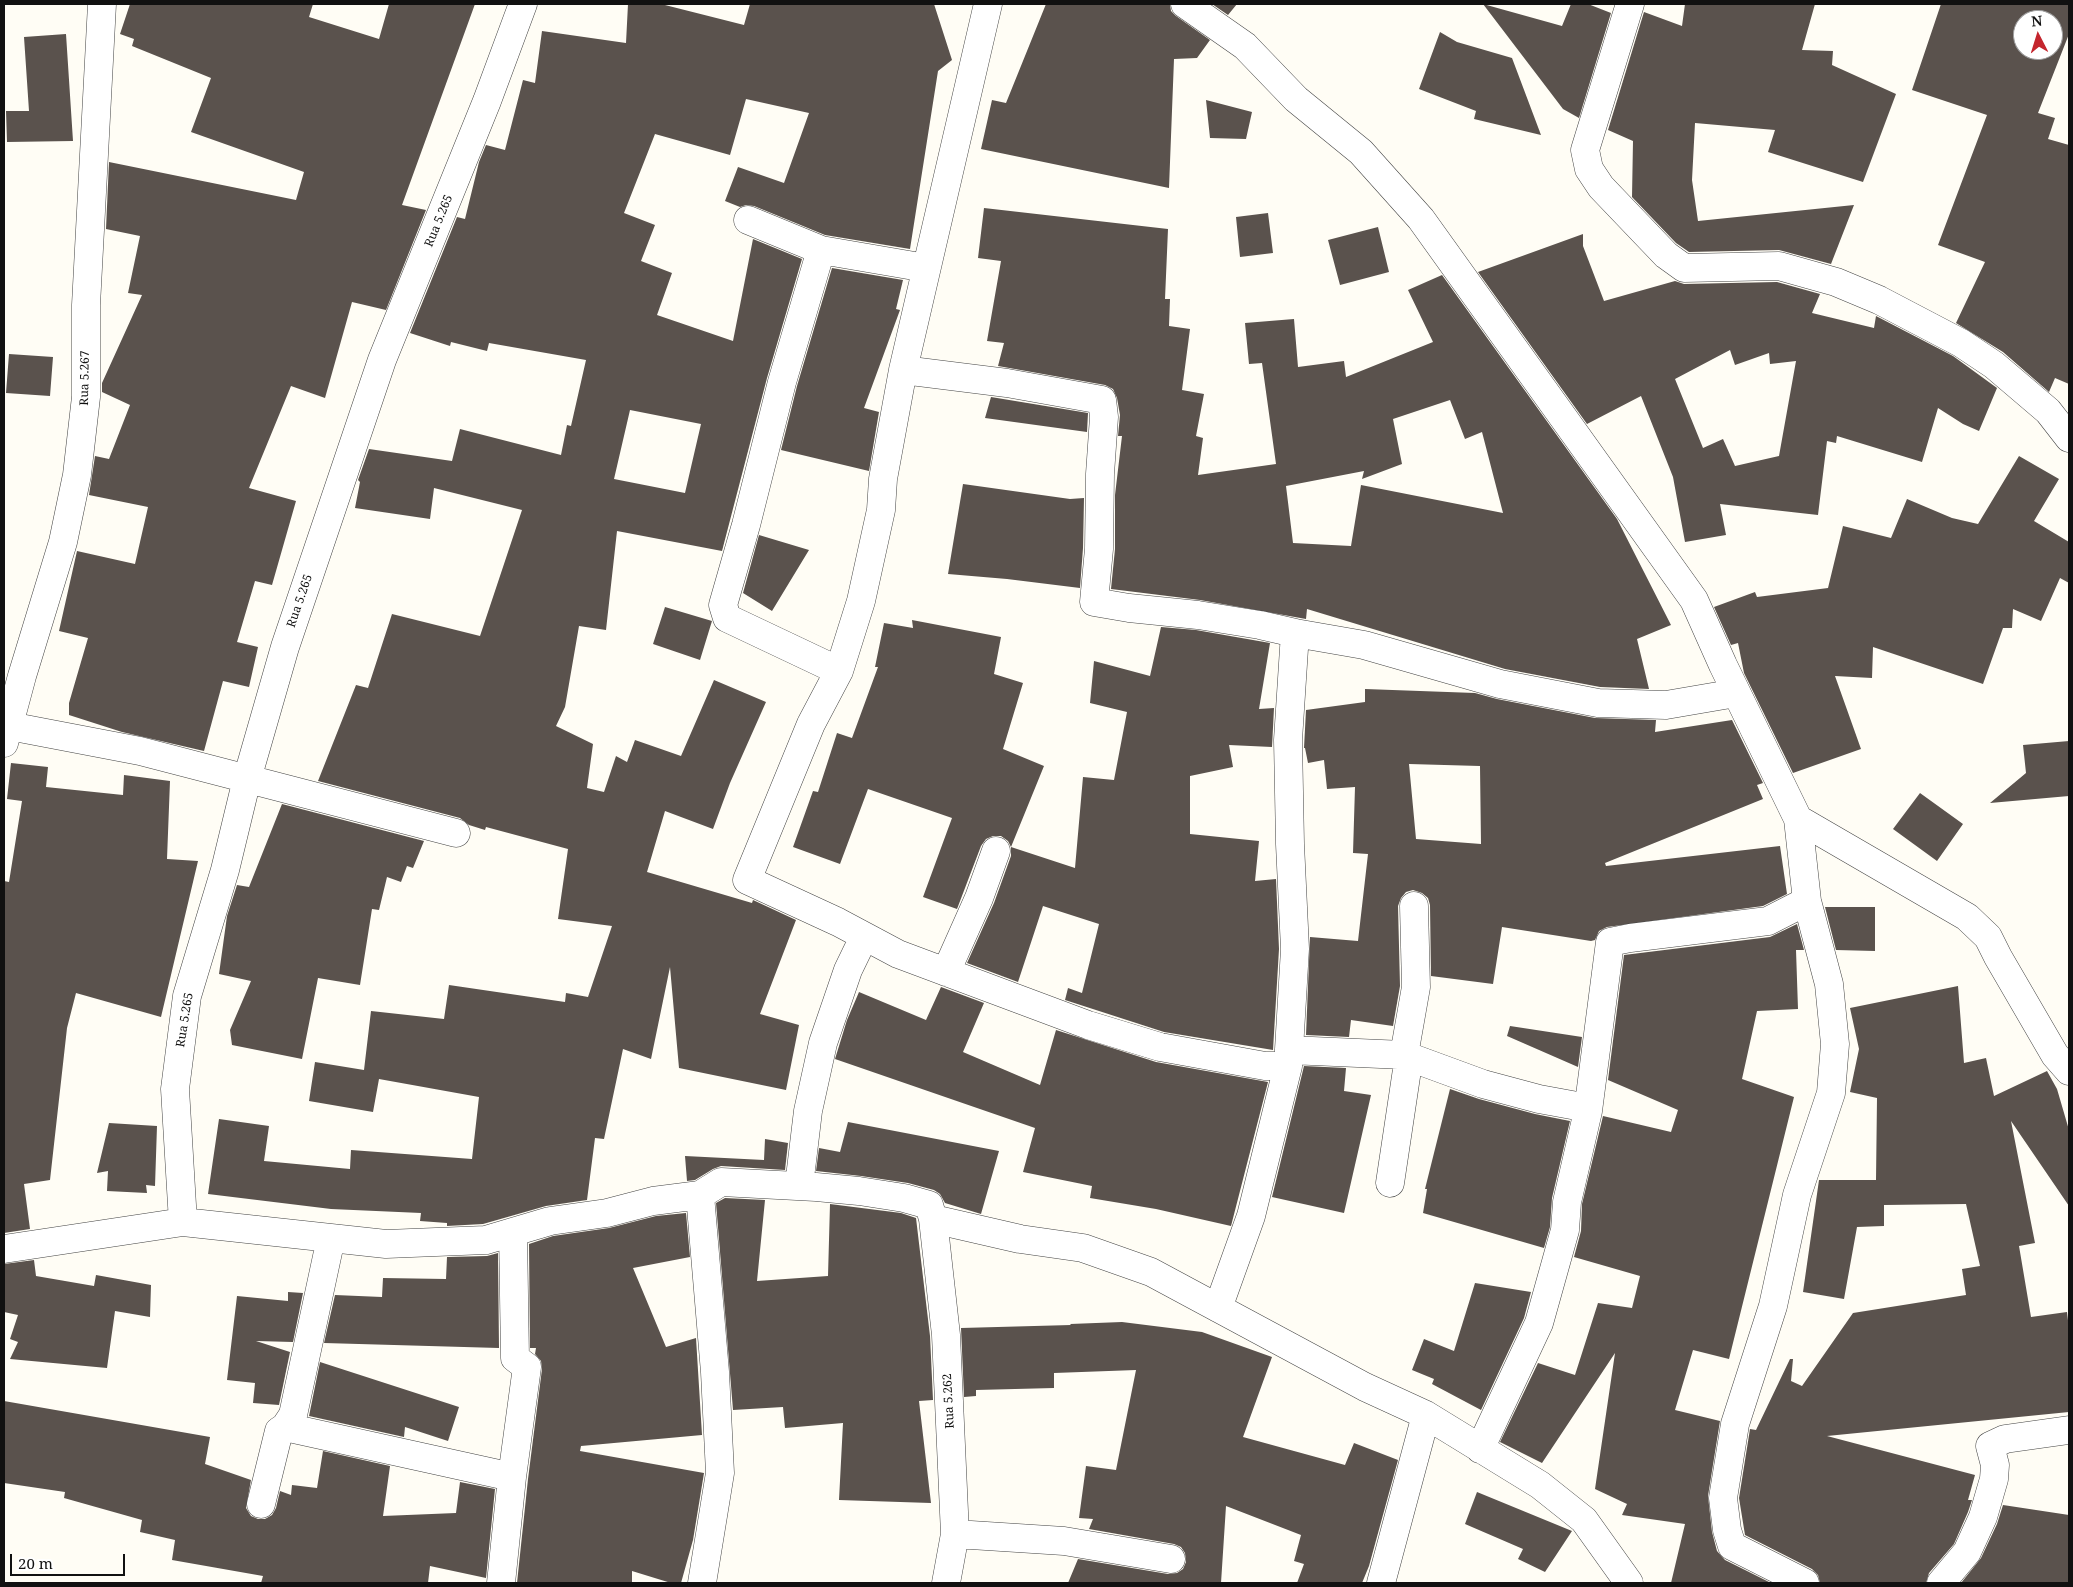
<!DOCTYPE html>
<style>
body{margin:0}
#map{position:relative;width:2073px;height:1587px;overflow:hidden;background:#fffdf5;font-family:"Noto Serif",serif}
canvas{display:block}
.frame{position:absolute;inset:0;border:5px solid #111;pointer-events:none}
.north{position:absolute;left:2013px;top:10px;width:50px;height:50px;box-sizing:border-box;background:#fff;border:1px solid #a0a0a0;border-radius:50%;rotate:355deg;font-size:14px;font-weight:700;line-height:20px;text-align:center;color:#111}
.north::after{content:'';display:block;margin:auto;width:18px;height:22px;background:#c4262e;clip-path:polygon(50% 0,100% 100%,50% 72%,0 100%)}
.scale{position:absolute;left:10px;top:1554px;width:115px;height:22px;box-sizing:border-box;border:2px solid #111;border-top:0;padding-left:6px;font-size:15px;line-height:18px;white-space:nowrap;color:#111;-webkit-text-stroke:4px #fff;paint-order:stroke}
</style>
<div id="map">
<canvas width="2073" height="1587"></canvas>
<div class="frame"></div>
<div class="north">N</div>
<div class="scale">20 m</div>
</div>
<script>
const g = document.querySelector('canvas').getContext('2d');
g.lineJoin = 'round';
function paint(path, color) { g.fillStyle = color; g.fill(path, 'evenodd'); }
const shape = rows => new Path2D(rows.map(r => 'M' + r).join(''));
function trace(path, color, width, dash) { g.strokeStyle = color; g.lineWidth = width; g.lineCap = dash ? 'butt' : 'round'; g.setLineDash(dash || []); g.stroke(path); }
function drawText(font, color, halo, rows, align = 'center') {
  g.font = font + ' "Noto Serif",serif'; g.lineWidth = 5; g.setLineDash([]); g.textBaseline = 'middle'; g.strokeStyle = halo; g.fillStyle = color; for (const [text, x, y, turn = 0] of rows) {
    g.save(); g.translate(x, y); g.rotate((+turn || 0) * Math.PI / 180); g.textAlign = isNaN(turn) ? turn : align; if (halo) g.strokeText(text, 0, 0); g.fillText(text, 0, 0); g.restore();
  }
}
paint(shape([
 [130,4,313,4,309,17,379,39,389,4,475,4,402,205,426,210,386,310,352,302,325,398,291,386,249,488,296,501,272,585,255,581,237,642,258,647,249,687,223,681,204,751,122,732,69,715,69,703,88,638,59,631,77,551,135,564,148,507,89,495,95,456,109,459,130,405,102,392,102,383,142,295,128,293,140,236,106,229,109,162,296,200,304,172,191,132,211,78,132,46,134,39,120,34],
 [628,4,661,4,744,25,750,4,934,4,952,60,938,71,910,249,825,235,754,206,746,205,740,207,725,201,738,167,784,183,809,113,746,99,730,155,655,134,624,213,655,225,641,261,672,273,657,315,733,341,753,239,802,259,767,378,722,551,617,531,606,630,579,626,565,707,556,726,593,744,587,788,604,792,616,756,627,762,635,740,681,756,714,680,766,702,730,783,713,829,665,811,647,872,752,903,753,900,796,920,760,1014,799,1025,786,1090,679,1068,670,967,651,1059,623,1049,604,1139,595,1138,587,1200,546,1206,483,1224,447,1226,447,1223,420,1221,421,1213,331,1209,208,1194,219,1119,269,1126,264,1161,350,1169,351,1150,472,1159,479,1097,379,1079,373,1112,309,1101,315,1062,364,1070,371,1011,444,1019,449,985,565,1002,566,993,588,997,612,926,558,919,568,849,486,827,485,830,469,825,460,818,318,781,356,685,368,688,392,614,480,636,522,510,434,488,430,519,355,508,360,482,358,480,369,449,452,461,460,429,561,455,567,425,571,426,586,360,489,343,487,351,451,342,450,346,410,333,457,217,465,219,479,162,486,145,505,150,523,80,535,83,542,31,626,43],
 [630,410,701,424,685,493,614,479],
 [1046,4,1170,4,1171,11,1176,16,1210,40,1197,58,1174,59,1169,188,981,149,992,100,1006,103],
 [1212,4,1237,4,1228,15],
 [1483,4,1562,26,1571,4,1588,4,1611,13,1579,118,1563,109],
 [1685,4,1815,4,1802,50,1833,51,1832,65,1896,94,1863,182,1768,152,1775,130,1695,123,1692,180,1698,221,1854,205,1831,264,1779,250,1689,252,1676,243,1632,197,1633,141,1608,130,1644,12,1682,26],
 [1941,4,2069,4,2069,34,2038,113,2055,118,2048,139,2069,145,2069,384,2055,378,2049,392,2003,352,1956,323,1985,262,1938,245,1987,115,1912,90],
 [2023,20,2053,20,2053,50,2023,50],
 [1440,32,1457,42,1512,58,1541,135,1474,119,1476,111,1419,89],
 [66,34,73,141,7,142,6,111,29,111,24,37],
 [1206,100,1252,112,1246,139,1210,138],
 [984,208,1168,229,1165,299,1170,299,1169,326,1190,329,1182,390,1204,394,1196,436,1203,438,1198,475,1276,464,1262,363,1249,364,1245,323,1294,319,1298,367,1344,361,1346,377,1433,342,1408,290,1442,275,1617,519,1671,625,1637,639,1649,689,1600,687,1505,669,1307,609,1306,619,1200,600,1111,589,1115,549,1115,495,1122,436,1118,436,1120,415,1117,398,1113,389,1105,385,998,366,1004,343,987,341,1001,261,978,258],
 [1450,400,1465,439,1482,432,1503,513,1361,485,1351,546,1293,543,1286,486,1364,471,1362,479,1402,464,1393,419],
 [1268,213,1273,253,1240,257,1236,217],
 [1378,227,1389,272,1340,285,1328,240],
 [1583,234,1583,246,1604,301,1675,281,1684,284,1777,282,1820,294,1812,313,1874,328,1876,316,1953,356,1997,388,1979,431,1963,424,1938,408,1922,462,1837,436,1836,443,1827,441,1818,515,1720,504,1726,535,1685,542,1673,477,1641,396,1587,424,1478,272],
 [1730,350,1735,365,1769,353,1770,364,1796,361,1779,456,1735,466,1723,439,1703,448,1675,379],
 [832,268,903,280,896,309,900,310,864,408,879,412,869,471,781,450,797,386],
 [9,354,53,357,50,396,6,393],
 [991,397,1088,413,1087,432,985,418],
 [2019,456,2059,479,2034,521,2069,542,2069,583,2060,578,2041,621,2013,609,2012,628,2003,628,1983,684,1873,647,1872,678,1835,676,1861,749,1793,773,1744,673,1738,643,1731,645,1714,607,1755,592,1757,597,1828,588,1843,526,1891,538,1907,499,1952,518,1978,524],
 [963,484,1070,499,1084,498,1083,548,1080,588,1007,579,948,574],
 [759,535,809,550,772,611,743,593],
 [665,607,712,621,700,660,653,644],
 [912,620,1001,637,994,674,1023,683,1003,749,1044,766,1011,847,1008,841,1001,836,993,836,986,839,981,846,957,909,923,897,952,818,868,789,840,864,793,847,813,791,818,792,837,733,852,738,878,667,875,667,884,623,913,628],
 [1161,627,1196,630,1270,643,1259,709,1274,708,1272,747,1229,745,1233,767,1190,776,1190,834,1259,841,1255,881,1276,879,1279,949,1273,1050,1164,1032,1065,1000,1068,988,1082,993,1099,924,1043,906,1018,982,967,963,994,903,1011,856,1011,847,1075,868,1083,777,1114,780,1127,712,1090,703,1094,661,1150,676],
 [1365,689,1475,693,1497,699,1595,718,1656,720,1655,732,1732,720,1763,783,1757,785,1763,799,1605,863,1606,866,1780,846,1787,894,1763,906,1607,927,1599,931,1595,940,1591,941,1502,927,1493,984,1431,976,1430,905,1428,898,1422,893,1413,890,1406,892,1401,898,1398,906,1400,986,1393,1026,1351,1020,1349,1037,1306,1035,1310,937,1358,941,1368,854,1353,853,1355,787,1327,789,1324,760,1308,763,1305,748,1304,748,1306,710,1365,702],
 [1409,764,1480,766,1481,844,1416,839],
 [2069,741,2069,796,1990,803,2026,773,2023,745],
 [11,763,48,767,46,787,123,795,124,775,170,781,167,859,198,861,161,1017,76,993,67,1028,50,1180,24,1184,30,1229,4,1233,4,881,9,882,22,801,7,799],
 [1920,793,1963,824,1937,861,1893,829],
 [282,804,424,841,413,868,407,866,401,882,387,877,379,910,372,909,360,985,318,978,302,1059,232,1045,230,1030,251,981,219,974,227,916,237,885,249,887],
 [1825,907,1875,907,1875,951,1836,950],
 [1797,924,1804,950,1796,950,1798,1009,1757,1011,1742,1079,1794,1097,1729,1359,1693,1350,1675,1410,1720,1421,1708,1496,1712,1532,1717,1551,1725,1560,1771,1583,1671,1583,1685,1524,1622,1515,1627,1504,1595,1489,1615,1353,1542,1463,1500,1442,1538,1363,1575,1375,1598,1303,1632,1308,1640,1276,1574,1257,1581,1231,1582,1204,1603,1116,1671,1132,1678,1110,1608,1080,1624,955,1770,937],
 [1958,986,1964,1063,1986,1058,1994,1096,2047,1071,2057,1089,2069,1130,2069,1206,2011,1121,2035,1243,2019,1246,2031,1317,2067,1312,2069,1329,2069,1412,1827,1436,1975,1475,1968,1500,1972,1500,1968,1512,1954,1544,1929,1573,1926,1583,1820,1583,1818,1575,1812,1569,1745,1535,1739,1498,1750,1429,1756,1430,1790,1359,1793,1359,1791,1381,1802,1386,1853,1313,1966,1295,1962,1269,1980,1266,1966,1204,1884,1205,1884,1226,1857,1227,1844,1299,1803,1292,1819,1180,1876,1180,1877,1098,1850,1092,1859,1049,1850,1008],
 [941,987,984,1003,963,1052,1040,1085,1056,1030,1156,1062,1268,1082,1231,1226,1156,1209,1090,1198,1092,1186,1023,1172,1035,1128,835,1059,847,1020,859,992,926,1020],
 [1510,1026,1582,1037,1578,1067,1507,1036],
 [1304,1066,1346,1068,1344,1091,1371,1095,1344,1213,1272,1197],
 [1450,1089,1479,1099,1535,1114,1570,1121,1552,1198,1550,1227,1544,1248,1423,1213,1427,1189,1425,1189],
 [848,1122,999,1151,981,1214,945,1203,940,1194,934,1190,908,1183,861,1176,816,1171,819,1148,840,1152],
 [109,1123,157,1126,155,1186,146,1185,147,1193,107,1191,108,1171,97,1173],
 [765,1139,788,1143,785,1170,721,1166,713,1169,695,1180,687,1181,685,1156,764,1160],
 [725,1198,765,1200,757,1281,828,1276,830,1204,901,1213,916,1218,930,1336,933,1400,919,1401,931,1503,839,1500,843,1423,785,1428,783,1407,733,1410,716,1203],
 [686,1213,690,1257,633,1268,666,1347,696,1338,702,1435,581,1446,580,1451,704,1473,693,1540,681,1583,671,1583,632,1571,632,1583,517,1583,528,1479,542,1369,541,1361,535,1354,536,1348,530,1348,529,1244,553,1236,609,1228,656,1216],
 [498,1253,499,1348,324,1343,335,1295,382,1297,383,1278,446,1279,447,1257,487,1256],
 [34,1260,36,1276,94,1286,96,1275,151,1285,150,1317,115,1311,107,1368,10,1359,18,1342,10,1339,18,1315,4,1312,4,1264],
 [1475,1283,1531,1292,1524,1318,1481,1410,1432,1384,1434,1379,1412,1370,1424,1339,1454,1351],
 [288,1292,303,1293,293,1342,256,1341,290,1352,279,1405,253,1403,255,1383,227,1380,237,1296,288,1301],
 [1122,1322,1202,1332,1272,1357,1243,1437,1345,1465,1354,1443,1398,1460,1369,1566,1362,1583,1297,1583,1304,1564,1294,1561,1301,1535,1226,1506,1221,1583,1068,1583,1078,1559,1168,1574,1177,1573,1183,1569,1186,1562,1185,1553,1181,1547,1174,1544,1089,1529,1093,1519,1079,1518,1086,1466,1116,1470,1136,1370,1054,1373,1054,1388,976,1390,976,1396,964,1397,961,1328,1071,1325,1070,1324],
 [320,1362,459,1407,448,1441,405,1427,404,1437,309,1416],
 [4,1401,210,1437,205,1464,251,1480,246,1508,251,1516,258,1519,265,1519,272,1515,276,1508,280,1491,291,1495,292,1485,317,1488,323,1451,390,1466,383,1516,456,1513,460,1482,495,1489,486,1578,430,1566,428,1583,261,1583,263,1576,172,1560,175,1540,140,1532,142,1520,64,1498,65,1492,4,1483],
 [1477,1492,1572,1531,1545,1572,1518,1559,1523,1549,1465,1524],
 [2003,1505,2069,1515,2069,1583,1961,1583,1981,1558,1997,1524]
]), '#5a524d');
const street = shape([
 [988,4,903,370,883,479,881,510,861,601,839,671,811,724,747,880,838,922,898,954,1088,1025,1160,1047,1265,1066,1288,1066],
 [1185,4,1245,46,1296,99,1361,152,1421,219,1694,600,1723,665,1798,819,1807,901,1829,984,1835,1044,1831,1093,1797,1195,1773,1306,1735,1424,1723,1498,1727,1530,1732,1546,1805,1583],
 [1630,4,1585,150,1589,169,1601,187,1666,255,1684,268,1779,266,1836,282,1879,300,1961,343,1994,365,2048,411,2069,438],
 [748,220,821,250,926,268],
 [821,250,782,382,746,525,723,605,727,618,839,671],
 [903,370,1007,383,1102,400,1104,417,1100,474,1099,549,1094,602,1129,608,1198,615,1260,625,1295,633],
 [4,725,140,751,456,833],
 [4,743,22,676,63,542,77,475,86,397,86,305,102,4],
 [1798,819,1967,917,1988,937,1998,957,2055,1055,2069,1071],
 [946,972,979,898,996,851],
 [1289,1050,1404,1055,1483,1084,1539,1099,1588,1108],
 [1390,1183,1408,1063,1404,1055,1416,987,1414,906],
 [799,1186,808,1111,823,1043,848,970,864,937],
 [700,1195,715,1372,720,1473,702,1583],
 [933,1219,946,1335,955,1534,946,1583],
 [183,1222,175,1089,187,996,225,870,247,779,285,647,382,360,487,101,523,4],
 [331,1238,293,1415,285,1427,512,1477],
 [4,1249,183,1222,386,1244,486,1240,550,1221,607,1213,653,1201,700,1195,721,1182,816,1187,859,1191,904,1198,929,1205,933,1219,1020,1239,1083,1248,1151,1272,1365,1387,1426,1415,1540,1485,1584,1520,1629,1583],
 [1218,1308,1251,1216,1288,1066,1295,949,1290,844,1288,740,1295,633,1364,645,1500,684,1598,703,1666,705,1736,693],
 [1480,1449,1539,1323,1565,1230,1567,1202,1588,1111,1610,942,1630,938,1768,921,1807,901],
 [261,1504,279,1431,285,1427],
 [955,1534,1064,1541,1171,1559],
 [501,1583,512,1477,527,1367,515,1358,513,1232],
 [1381,1583,1426,1415],
 [1941,1583,1967,1552,1983,1517,1994,1479,1995,1465,1990,1446,2005,1439,2069,1430]
]);
trace(street, '#444', 29);
trace(street, '#fff', 28);
drawText('12px', '#111', '#fff', [
 ["Rua 5.265",439,221,-68],
 ["Rua 5.267",85,378,-89],
 ["Rua 5.265",300,601,-71],
 ["Rua 5.265",185,1020,-81],
 ["Rua 5.262",949,1401,-93]
]);
</script>
